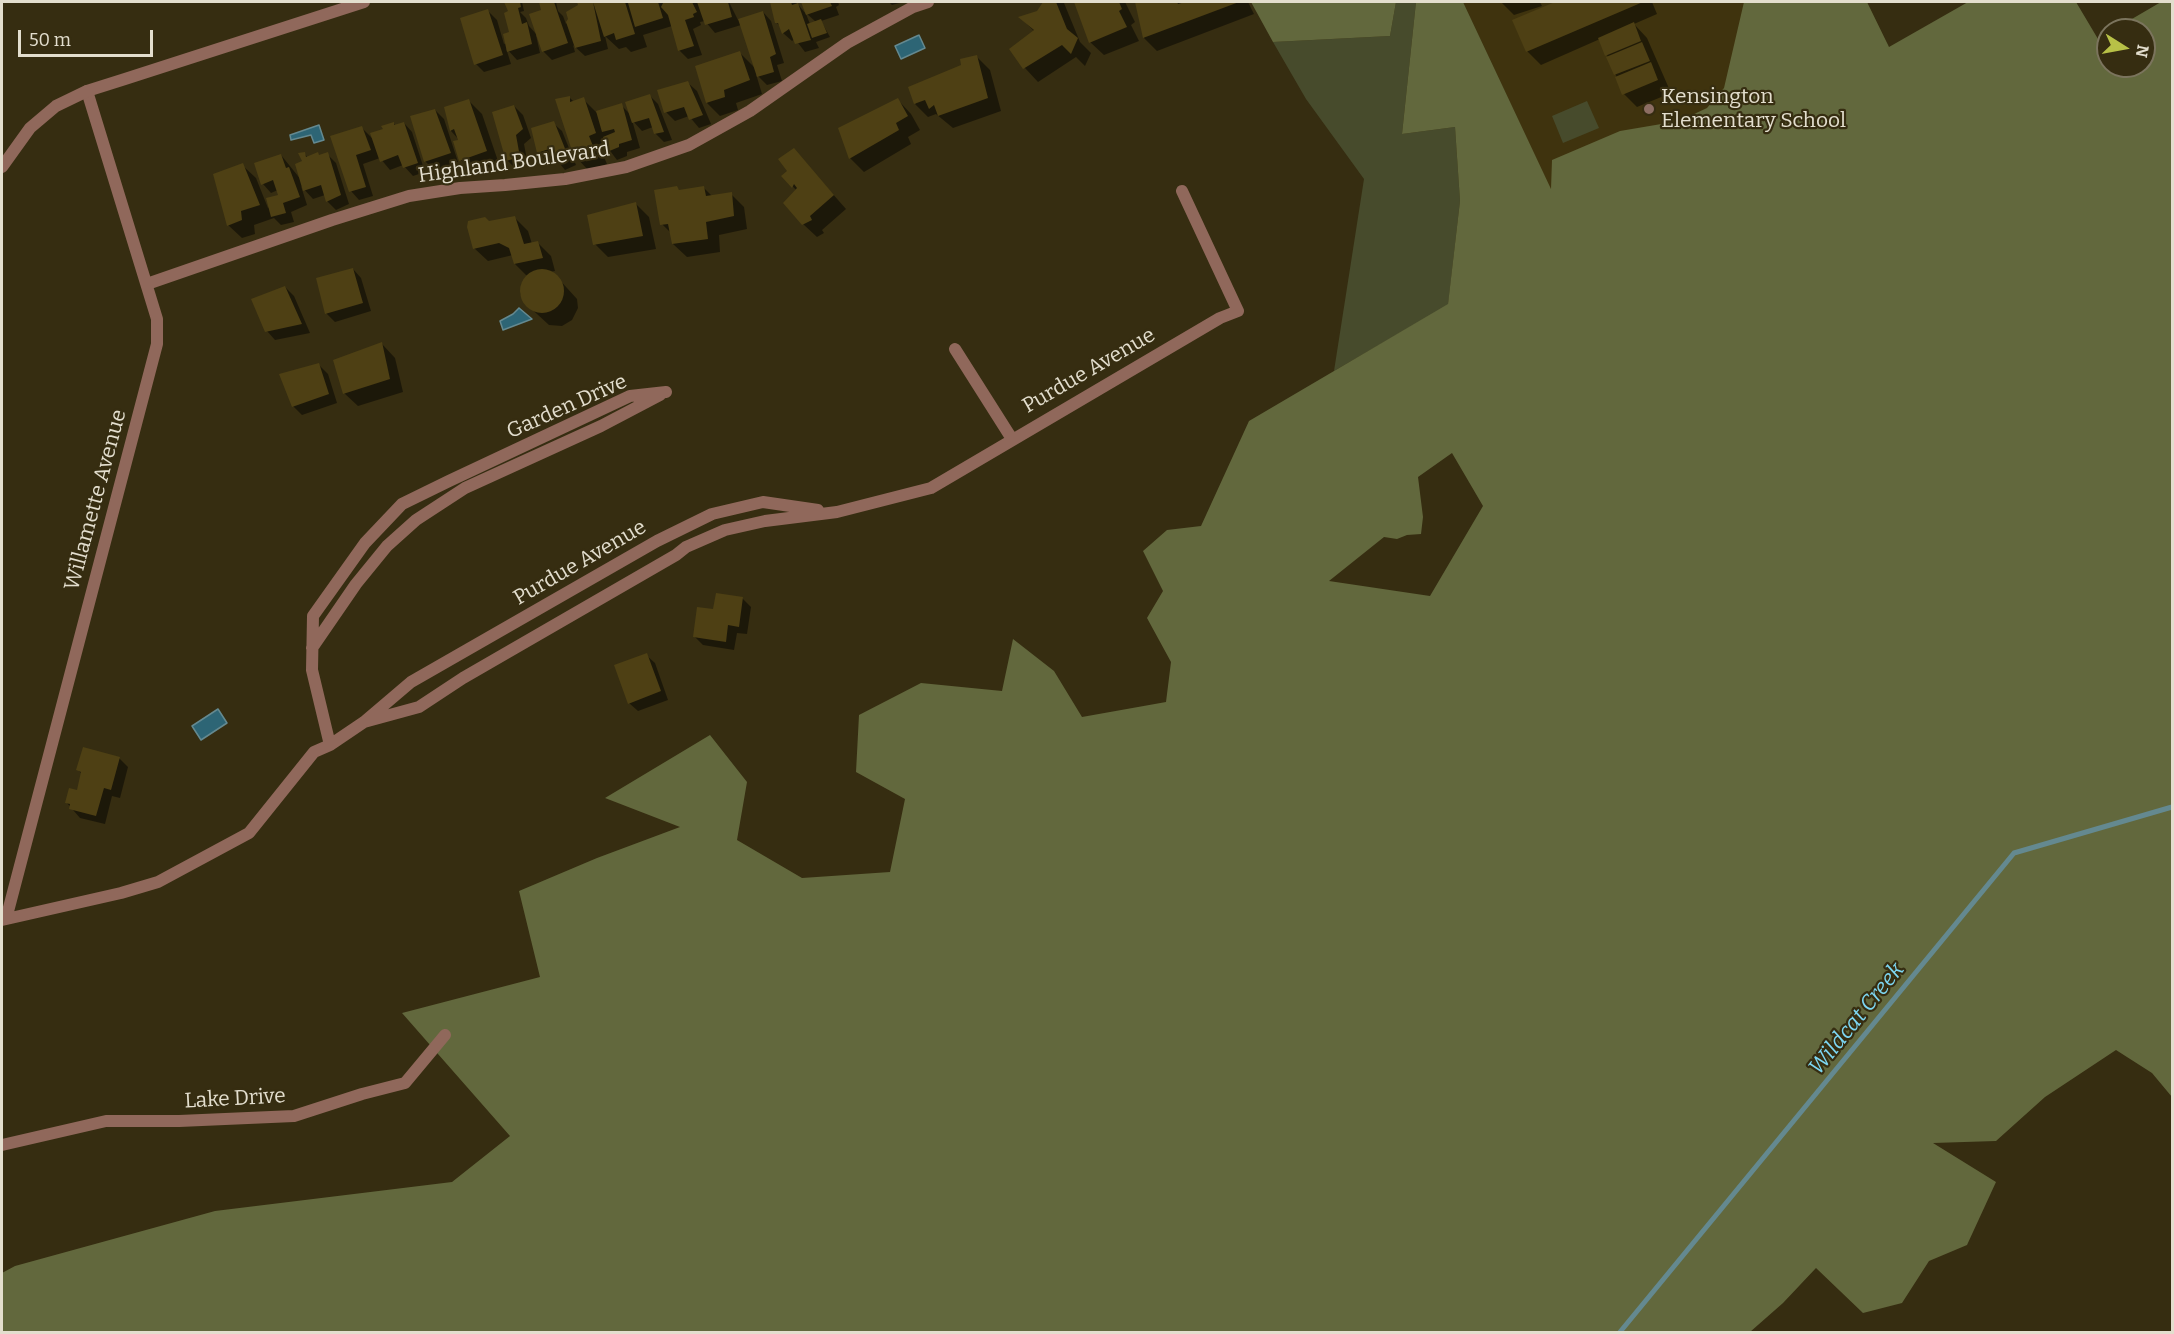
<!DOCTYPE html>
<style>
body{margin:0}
#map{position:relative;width:2174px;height:1334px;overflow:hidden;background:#362d11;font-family:Bitter,serif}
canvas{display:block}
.frame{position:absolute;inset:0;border:3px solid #e3dece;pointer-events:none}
.north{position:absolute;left:2096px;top:18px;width:60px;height:60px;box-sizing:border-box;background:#362d11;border:2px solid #7b745d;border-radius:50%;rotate:101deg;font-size:16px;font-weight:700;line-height:24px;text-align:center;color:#e3dece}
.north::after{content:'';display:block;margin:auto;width:21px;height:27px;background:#b8c147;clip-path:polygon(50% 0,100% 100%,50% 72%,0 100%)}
.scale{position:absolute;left:18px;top:30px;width:135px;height:27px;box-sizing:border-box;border:3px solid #e3dece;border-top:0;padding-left:8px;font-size:18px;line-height:21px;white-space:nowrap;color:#e3dece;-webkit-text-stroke:4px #362d11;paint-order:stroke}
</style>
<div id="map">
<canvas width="2174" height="1334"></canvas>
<div class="frame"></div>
<div class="north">N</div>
<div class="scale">50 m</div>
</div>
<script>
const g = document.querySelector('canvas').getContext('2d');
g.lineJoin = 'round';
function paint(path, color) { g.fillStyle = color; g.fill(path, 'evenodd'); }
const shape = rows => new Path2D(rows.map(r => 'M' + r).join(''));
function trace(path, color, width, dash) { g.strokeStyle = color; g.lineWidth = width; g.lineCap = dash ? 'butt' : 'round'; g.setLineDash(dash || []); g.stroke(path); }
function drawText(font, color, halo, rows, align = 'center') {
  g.font = font + ' Bitter,serif'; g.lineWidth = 4.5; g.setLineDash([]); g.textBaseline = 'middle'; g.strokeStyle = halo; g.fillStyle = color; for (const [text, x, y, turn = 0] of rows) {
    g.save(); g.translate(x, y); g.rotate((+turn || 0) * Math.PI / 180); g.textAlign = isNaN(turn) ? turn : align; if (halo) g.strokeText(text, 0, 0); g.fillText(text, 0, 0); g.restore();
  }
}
paint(shape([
 [1463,2,1867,2,1889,48,1571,233]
]), '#3f330e');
paint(shape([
 [1396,2,1416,2,1402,134,1455,127,1460,201,1448,305,1334,371,1364,179,1306,99,1273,42,1390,36],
 [1587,101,1599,128,1563,143,1552,116]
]), '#474b2c');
paint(shape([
 [1251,2,1396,2,1390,36,1273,42],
 [1416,2,1463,2,1551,189,1552,160,1620,131,1679,121,1707,108,1724,88,1744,2,1867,2,1889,47,1968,2,2076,2,2098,39,2108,33,2108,66,2144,66,2144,30,2113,30,2161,2,2172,2,2172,1097,2152,1073,2116,1050,2045,1097,1996,1141,1933,1143,1996,1182,1967,1245,1929,1261,1902,1303,1863,1313,1816,1268,1783,1303,1750,1332,2,1332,2,1273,15,1266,215,1211,452,1182,510,1136,402,1013,540,977,519,891,597,858,680,827,605,798,710,735,747,782,737,840,802,878,890,872,905,799,856,772,859,715,921,683,1002,691,1013,639,1054,671,1082,717,1166,702,1171,662,1147,618,1163,591,1143,551,1167,530,1201,526,1249,421,1448,304,1460,201,1455,127,1402,134],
 [1452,453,1483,506,1430,596,1329,581,1384,537,1397,539,1407,535,1421,534,1423,517,1418,477]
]), '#62683d');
const water = shape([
 [919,35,925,48,901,59,895,46,919,35],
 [319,125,324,140,314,143,311,135,291,140,290,135,319,125],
 [519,308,532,319,503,330,500,321,513,314,519,308],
 [218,709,227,723,201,740,192,726,218,709]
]);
paint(water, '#2d6575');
trace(water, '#648990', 1.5);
paint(shape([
 [506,2,522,2,524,11,520,12,526,18,529,26,537,35,536,35,540,53,517,60,506,48,511,64,484,72,476,64,488,11,497,20,504,44,507,43,511,33,510,10],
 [540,2,556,2,558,11,563,16,566,24,580,6,579,2,630,2,631,3,662,2,665,5,664,2,697,2,699,4,699,2,729,2,738,20,763,12,771,21,784,63,777,65,782,81,767,85,756,74,762,94,736,103,738,110,720,116,707,103,740,53,756,69,741,25,715,33,705,21,700,22,701,25,693,29,702,55,688,59,679,50,672,26,643,35,647,47,631,52,626,47,619,49,605,36,608,49,585,56,573,45,575,52,552,60,543,51,544,11],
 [781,2,796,2,806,14,810,24,816,22,807,14,802,2,838,2,839,5,836,7,839,15,821,21,830,37,816,42,819,48,805,52,795,39,792,41,783,33,781,27,776,22],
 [889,2,903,2,892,5],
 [1045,2,1062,2,1064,3,1080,42,1091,53,1085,66,1076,57,1038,82,1025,68,1011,50,1034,31,1021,18,1038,12],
 [1076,2,1125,2,1135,22,1131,25,1139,41,1104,55,1090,42],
 [1137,2,1181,2,1184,4,1191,2,1248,2,1254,14,1157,51,1144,38],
 [1501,2,1540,2,1542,6,1514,15],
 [1558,2,1652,2,1657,14,1634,24,1647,38,1671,93,1637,107,1624,94,1600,39,1541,65,1527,51,1514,21],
 [977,57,990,70,1001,111,953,128,936,114,928,117,915,104,963,66],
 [688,83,697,91,711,124,699,128,689,116,675,121,666,112],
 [650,96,658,104,672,140,664,142,655,133,653,127,642,131,632,120,640,148,627,152,627,156,617,160,607,147,601,150,607,164,588,170,575,156,569,97,574,102,583,99,597,113,621,105,631,115],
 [468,100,482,114,499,164,474,173,461,160,460,141,451,131,446,108],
 [898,100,911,114,920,130,908,137,911,144,864,172,850,158,840,129],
 [514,106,523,115,531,138,524,144,528,165,516,169,507,160],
 [435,110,444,119,458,162,434,170,425,161],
 [393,123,396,126,404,123,412,132,425,172,413,176,403,165,390,170,380,158,363,164,373,196,359,200,351,191,332,137,362,128,375,141],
 [553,123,562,131,576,165,565,170,555,158,547,161,538,153,532,129],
 [794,150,846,209,822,230,824,233,817,237,803,224,797,191,783,176,789,171],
 [304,153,308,158,327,154,336,163,349,204,336,210,327,201,325,195,313,199,301,186,307,205,291,212,294,222,281,225,274,218,254,225,255,234,242,238,228,225,242,165,256,178,268,208,280,196,278,190,271,193,263,184,281,155,302,181],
 [676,187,681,192,704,188,713,197,731,194,744,207,747,229,719,235,720,252,687,257,673,244,672,234,662,224],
 [635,203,649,217,656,249,608,257,595,244],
 [515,218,528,231,532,244,538,243,551,256,555,271,549,272,557,277,577,299,578,308,572,320,562,326,549,325,525,303,520,294,522,283,527,276,515,264,513,255,488,261,474,248,488,223],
 [353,269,361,278,371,311,335,322,326,313],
 [285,287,294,296,310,333,275,340,267,331],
 [382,344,395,358,403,392,358,406,344,393],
 [319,365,328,374,337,403,302,415,293,406],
 [742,598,751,607,747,634,737,633,734,650,703,645,694,636,715,611],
 [646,655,655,663,668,700,638,711,629,703],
 [119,758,128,767,120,798,112,796,105,824,80,818,67,803,78,792,82,774,78,770]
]), '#0007');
trace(shape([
 [1620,1332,2014,853,2172,807]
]), '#648990', 5);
paint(shape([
 [504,2,520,2,521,7,518,8,522,24,527,22,532,44,507,52,503,34,509,32,504,13,508,11],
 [539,2,554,2,568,43,542,52,529,14,541,10],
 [577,2,625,2,635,34,616,40,614,33,604,37,593,2,601,41,575,48,566,22,568,19,566,12,578,5],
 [632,2,658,2,663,18,635,27,628,3],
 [697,2,728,2,732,17,705,25],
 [770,2,791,2,792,5,798,3,811,40,795,44,789,29,782,34,778,23,775,23],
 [801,2,830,2,832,6,806,15],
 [1043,2,1056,2,1067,29,1078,38,1071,54,1062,45,1023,69,1009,49,1034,30,1018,17,1037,11],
 [1074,2,1119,2,1122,9,1119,11,1127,27,1089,43],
 [1135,2,1177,2,1178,4,1185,2,1239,2,1143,38],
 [1555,2,1643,2,1526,52,1512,20],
 [663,3,692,2,697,12,693,14,694,17,685,20,694,46,678,51,668,15,661,7],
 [488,9,503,55,474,65,460,18],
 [763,11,776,54,770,57,774,72,757,77,738,19],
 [821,19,827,33,812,38,807,24],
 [1634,22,1641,41,1605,56,1598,38],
 [1642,42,1650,61,1614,75,1606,57],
 [740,51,750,80,724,90,725,97,706,103,695,66],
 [977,55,988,98,938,116,934,105,929,109,925,100,914,104,908,87,961,65,960,59],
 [1651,62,1658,80,1622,95,1615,77],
 [688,81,703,115,689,120,684,107,664,113,657,90],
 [650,94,664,132,654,134,649,118,632,123,625,102],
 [570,96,570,102,584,97,596,133,589,136,595,151,574,157,555,99],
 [898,98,908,116,896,123,899,130,849,159,838,128],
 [469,99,487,151,459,161,453,141,458,140,454,129,450,131,444,107],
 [622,103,632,140,619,144,619,147,607,152,603,137,615,132,614,129,602,132,596,111],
 [514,105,523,129,516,135,520,157,506,161,492,112],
 [435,109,451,153,424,162,410,116],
 [554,121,568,156,555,162,549,149,537,153,531,128],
 [394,122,394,125,404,122,418,163,403,168,398,155,380,162,370,133,383,129,381,126],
 [362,126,371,150,356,155,366,187,349,192,330,136],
 [794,148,834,195,810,216,812,220,802,225,783,203,797,188,794,184,792,188,781,176,787,171,778,159],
 [305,152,306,157,318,152,319,155,328,152,341,195,326,202,321,185,303,191,295,164,302,161,298,153],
 [281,154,286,168,289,167,300,197,283,203,286,213,271,217,266,198,278,195,273,180,261,185,254,163],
 [243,163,260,205,241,211,242,220,227,226,213,174],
 [677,186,679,190,704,186,706,196,732,192,734,216,706,222,708,239,672,244,668,224,660,225,654,190],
 [636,202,643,236,593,245,587,215],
 [515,216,524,244,538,241,543,258,514,264,509,248,499,243,473,249,467,227,468,221,485,217,489,221],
 [353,268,363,303,325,314,316,278],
 '520 291a22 22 0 1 1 44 0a22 22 0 1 1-44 0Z',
 [285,286,302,324,265,332,251,299],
 [382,342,390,379,343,394,333,360],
 [319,363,329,394,292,407,279,374],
 [716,593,743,597,739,627,728,625,726,642,693,637,697,607,713,609],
 [647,653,661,691,628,704,614,665],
 [83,747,120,757,111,790,104,788,96,816,69,809,70,804,65,803,69,788,77,790,81,772,76,770]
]), '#4e4014');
trace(shape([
 [147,284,332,220,409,196,460,188,505,185,565,179,626,167,689,145,750,111,847,43,913,7,928,2],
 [955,349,1012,439],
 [312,648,356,584,387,546,416,520,465,488,601,426,660,395],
 [364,722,419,707,463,678,676,555,686,547,725,530,765,521,837,512,931,488,1220,318,1238,311,1182,191],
 [330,745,312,670,313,616,365,543,402,504,449,481,630,396,666,392],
 [6,919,157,344,157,319,87,91],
 [2,920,121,893,158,882,249,833,314,752,330,745,364,722,411,682,657,541,712,514,763,502,818,510],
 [2,1145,106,1121,179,1121,294,1116,362,1094,405,1083,445,1035]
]), '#90685b', 12);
trace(shape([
 [2,167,30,128,56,106,87,91,125,79,364,2]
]), '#90685b', 12);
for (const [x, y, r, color] of [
 [1649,109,6,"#8d6e63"]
]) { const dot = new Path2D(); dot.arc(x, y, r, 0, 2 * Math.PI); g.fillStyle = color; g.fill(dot); trace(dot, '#362d11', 2); }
drawText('21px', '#e3dece', '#362d11', [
 ["Kensington",1661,97],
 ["Elementary School",1661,121]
], 'left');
drawText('21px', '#e3dece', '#362d11', [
 ["Highland Boulevard",514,163,-8],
 ["Purdue Avenue",1089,371,-30],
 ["Garden Drive",567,407,-24],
 ["Willamette Avenue",96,500,-75],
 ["Purdue Avenue",580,563,-30],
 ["Lake Drive",235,1099,-3]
]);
drawText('italic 22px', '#7dd6f1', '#362d11', [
 ["Wildcat Creek",1857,1019,-51]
]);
</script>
